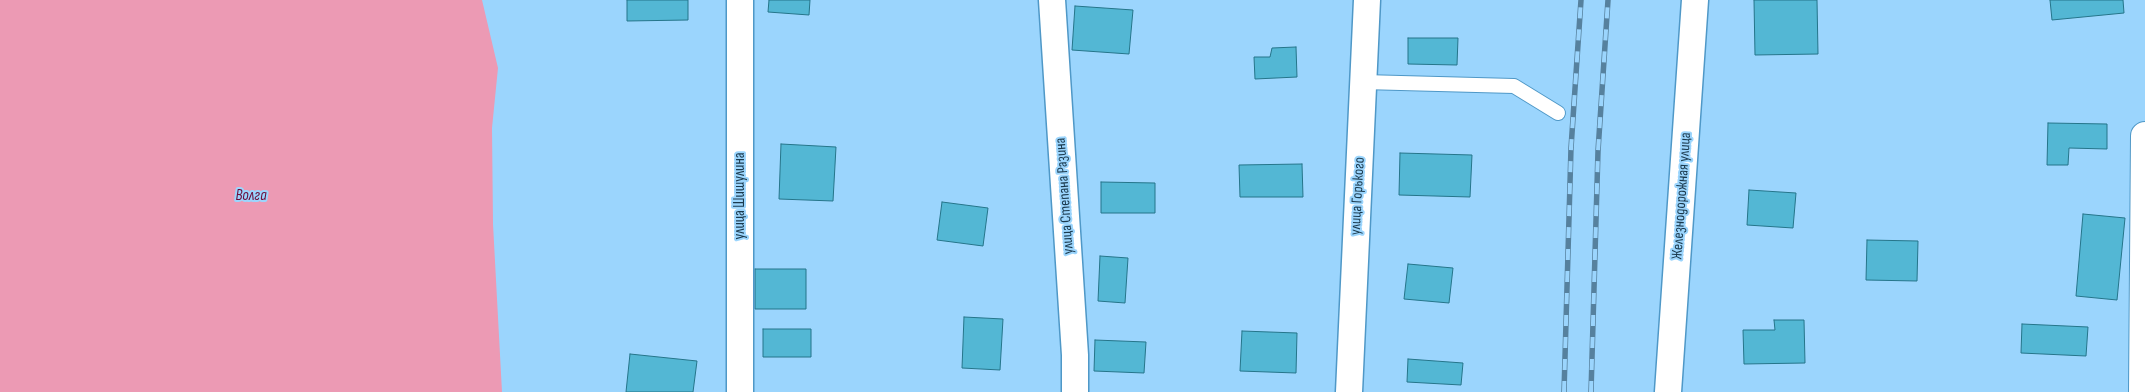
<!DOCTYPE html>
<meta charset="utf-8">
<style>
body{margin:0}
canvas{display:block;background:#9bd5fd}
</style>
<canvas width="2145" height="392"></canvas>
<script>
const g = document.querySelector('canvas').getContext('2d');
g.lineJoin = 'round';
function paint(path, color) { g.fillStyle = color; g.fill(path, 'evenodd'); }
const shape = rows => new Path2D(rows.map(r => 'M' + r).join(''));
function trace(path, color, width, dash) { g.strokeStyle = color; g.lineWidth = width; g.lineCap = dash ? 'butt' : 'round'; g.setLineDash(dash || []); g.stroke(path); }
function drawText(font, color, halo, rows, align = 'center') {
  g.font = font + ' "Sofia Sans Condensed",sans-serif'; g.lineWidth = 4; g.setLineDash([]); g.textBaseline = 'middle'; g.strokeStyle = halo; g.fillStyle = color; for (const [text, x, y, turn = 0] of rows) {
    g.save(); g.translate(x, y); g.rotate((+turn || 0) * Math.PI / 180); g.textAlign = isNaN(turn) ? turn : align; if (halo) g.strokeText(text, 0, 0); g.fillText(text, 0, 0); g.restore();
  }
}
paint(shape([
 [0,0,482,0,498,68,492,128,493,224,502,392,0,392]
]), '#ec9ab4');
const building = shape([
 [627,0,688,0,688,20,627,21,627,0],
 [769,0,810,0,809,15,768,12,769,0],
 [1754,0,1817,0,1818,54,1755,55,1754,0],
 [2050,0,2123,0,2124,13,2052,20,2050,0],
 [1075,6,1133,10,1129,54,1072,50,1075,6],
 [1408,38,1458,38,1457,65,1408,64,1408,38],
 [1296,47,1297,77,1255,79,1254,57,1270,57,1272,48,1296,47],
 [2048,123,2107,124,2107,149,2069,148,2068,165,2047,165,2048,123],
 [781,144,836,147,833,201,779,199,781,144],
 [1400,153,1472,155,1470,197,1399,195,1400,153],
 [1302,164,1303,197,1240,197,1239,165,1302,164],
 [1101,182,1155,183,1155,213,1101,213,1101,182],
 [1749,190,1796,193,1793,228,1747,225,1749,190],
 [942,202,988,208,983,246,937,240,942,202],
 [2083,214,2125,218,2117,300,2076,296,2083,214],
 [1867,240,1918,241,1917,281,1866,280,1867,240],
 [1100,256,1128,258,1125,303,1098,301,1100,256],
 [1408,264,1453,268,1449,303,1404,299,1408,264],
 [755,269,806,269,806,309,755,309,755,269],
 [964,317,1003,319,1000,370,962,368,964,317],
 [1774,320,1804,320,1805,363,1744,364,1743,330,1775,330,1774,320],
 [2022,324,2088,327,2086,356,2021,353,2022,324],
 [763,329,811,329,811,357,763,357,763,329],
 [1242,331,1297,333,1296,373,1240,371,1242,331],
 [1095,340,1146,342,1144,373,1094,371,1095,340],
 [630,354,697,361,693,392,626,392,630,354],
 [1408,359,1463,363,1461,385,1407,382,1408,359]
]);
paint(building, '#53b7d4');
trace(building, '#25758a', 1);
const lane = shape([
 [1363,82,1514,86,1558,113]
]);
const street = shape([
 [1052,0,1075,355,1075,392],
 [740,392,740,0],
 [1349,392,1367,0],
 [1668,392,1695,0]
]);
const secondary = shape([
 [2143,392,2145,136]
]);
trace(lane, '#4f98c7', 16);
trace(street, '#4f98c7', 29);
trace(secondary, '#4f98c7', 30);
trace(lane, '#fff', 14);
trace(street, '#fff', 26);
trace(secondary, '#fff', 28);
const rail = shape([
 [1564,392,1571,148,1581,0],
 [1591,392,1598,151,1608,0]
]);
trace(rail, '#56819e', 5.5);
trace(rail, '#9bd5fd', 4, [11]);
drawText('15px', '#1b3a4e', '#9bd5fd', [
 ["улица Шишулина",740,196,-90],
 ["улица Степана Разина",1065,196,-94],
 ["улица Горького",1358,196,-87],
 ["Железнодорожная улица",1682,196,-86]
]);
drawText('italic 16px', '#6d0b3a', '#9bd5fd', [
 ["Волга",251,196]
]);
</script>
